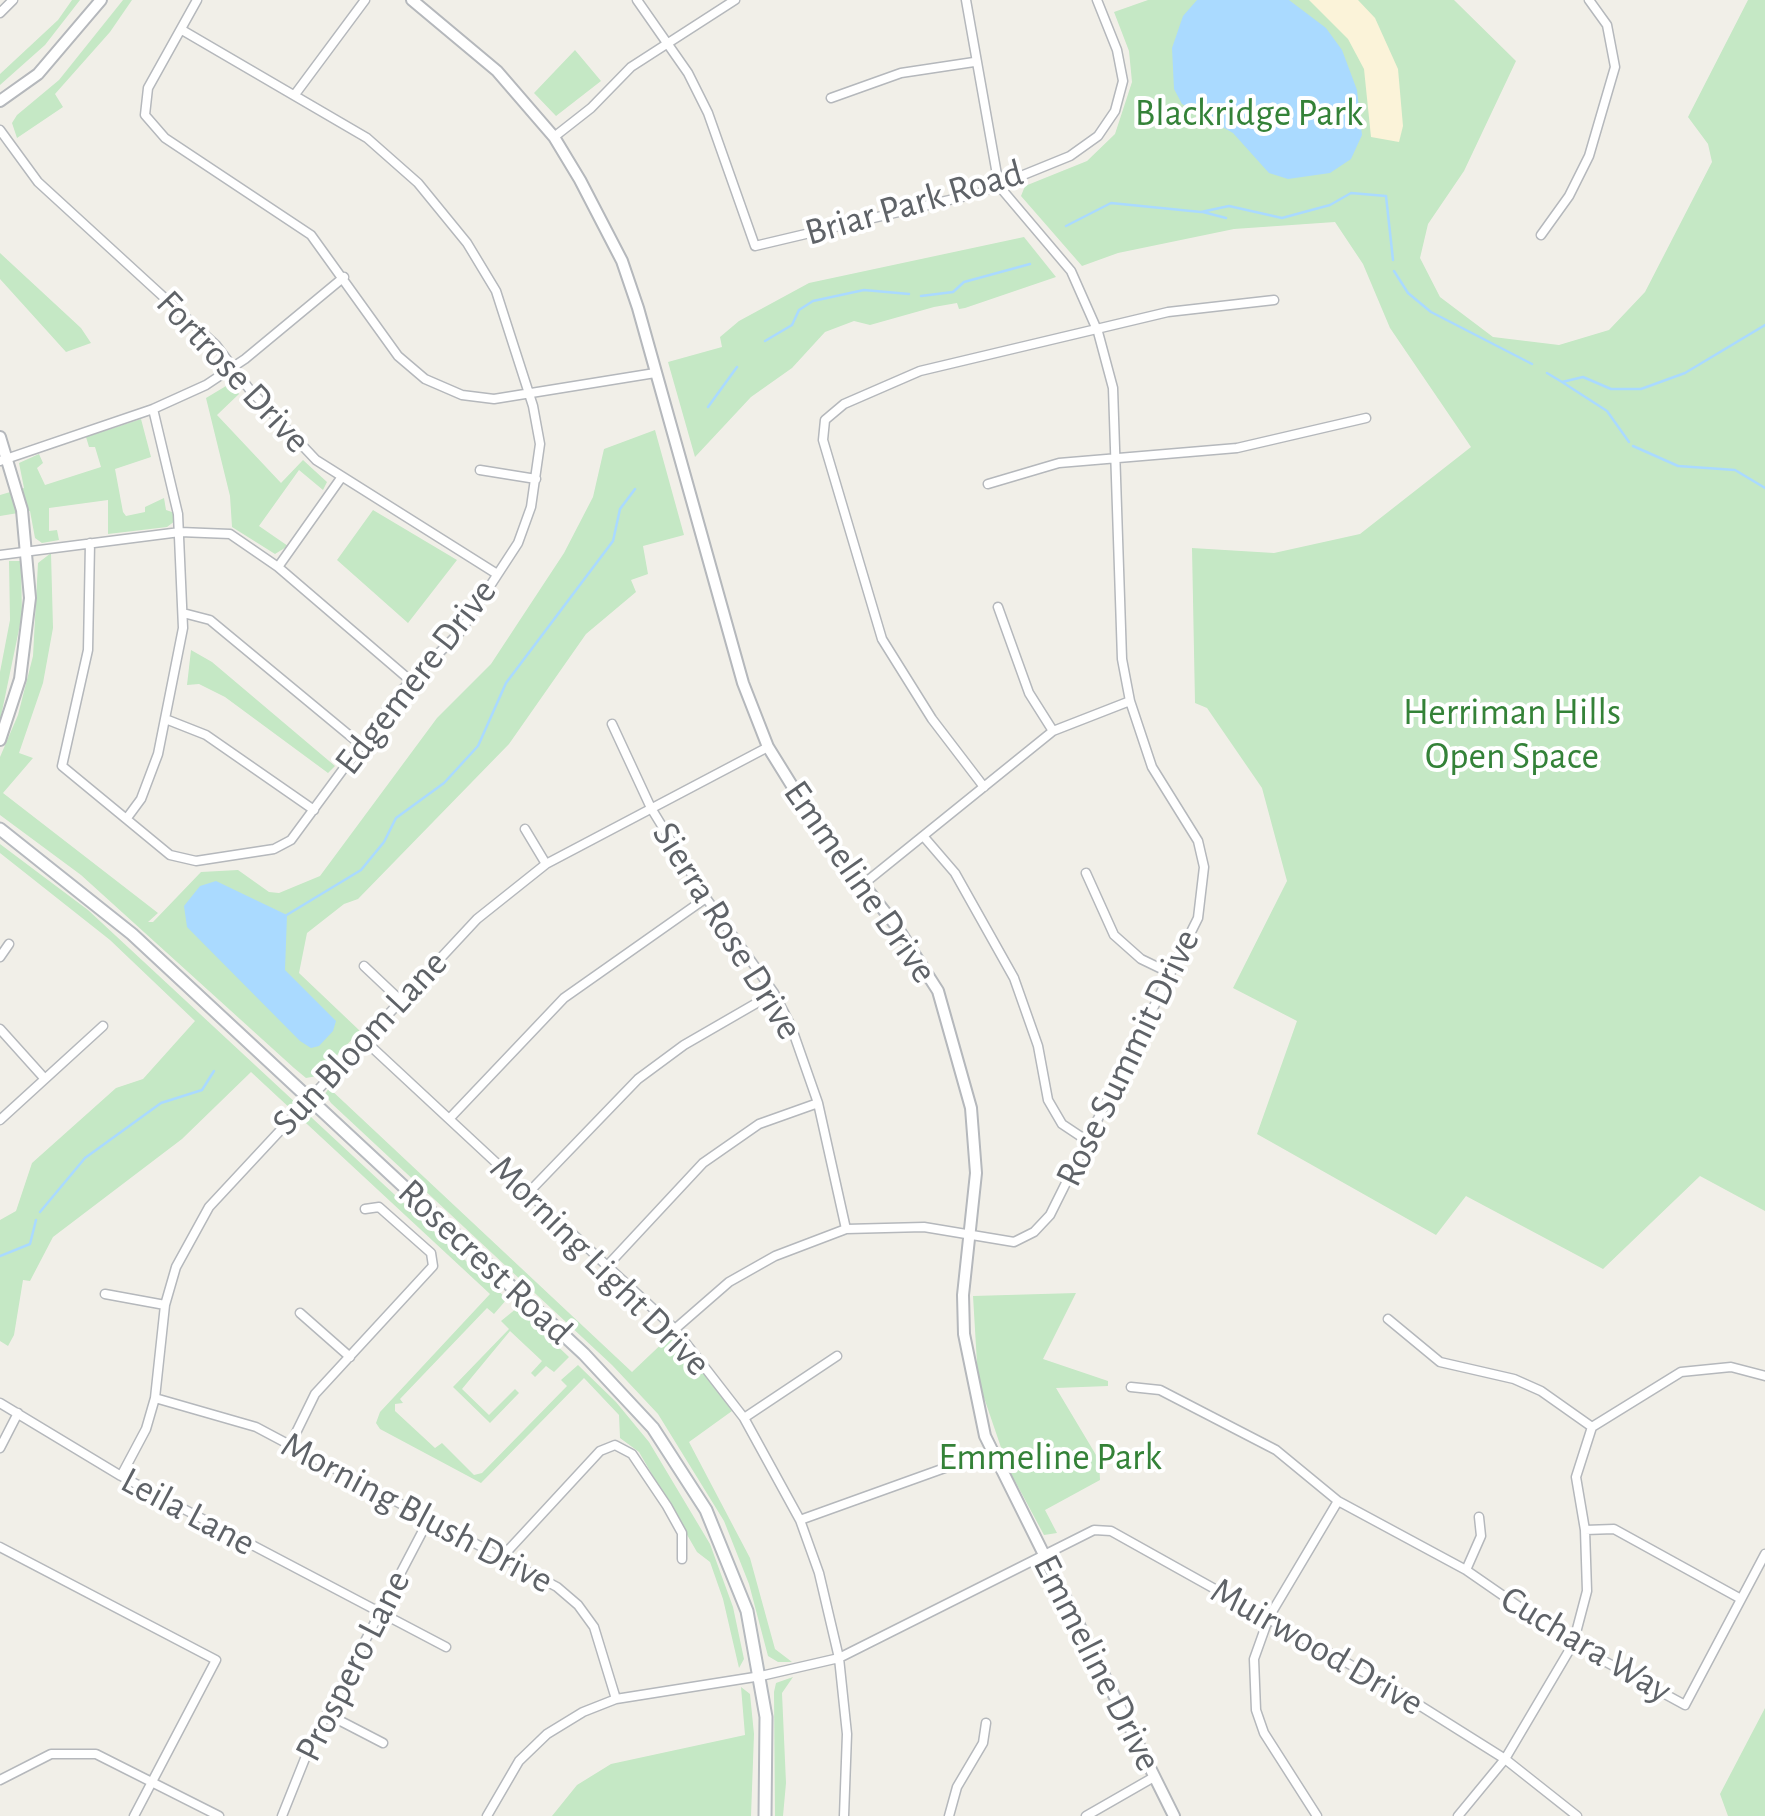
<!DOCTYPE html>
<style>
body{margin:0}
canvas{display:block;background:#f1efe8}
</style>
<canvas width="1765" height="1816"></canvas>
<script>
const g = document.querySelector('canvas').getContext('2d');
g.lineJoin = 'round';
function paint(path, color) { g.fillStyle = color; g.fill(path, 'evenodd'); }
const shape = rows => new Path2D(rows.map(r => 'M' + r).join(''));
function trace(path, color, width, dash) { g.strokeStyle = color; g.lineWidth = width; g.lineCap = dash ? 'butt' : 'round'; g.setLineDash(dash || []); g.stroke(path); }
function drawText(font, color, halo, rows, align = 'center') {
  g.font = font + ' "Alegreya Sans",sans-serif'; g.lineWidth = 8; g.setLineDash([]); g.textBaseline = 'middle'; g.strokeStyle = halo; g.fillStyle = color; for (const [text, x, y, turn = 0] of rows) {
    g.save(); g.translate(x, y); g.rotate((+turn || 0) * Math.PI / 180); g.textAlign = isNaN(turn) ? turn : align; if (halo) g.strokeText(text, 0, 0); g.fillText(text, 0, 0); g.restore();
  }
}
paint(shape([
 [72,0,80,0,45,45,0,85,0,74,58,20],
 [123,0,132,0,110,32,55,94,63,107,17,138,12,123,17,115,59,80],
 [1148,0,1454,0,1516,61,1464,171,1428,224,1420,258,1440,297,1493,337,1559,345,1609,330,1645,292,1712,162,1708,144,1688,117,1748,0,1765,0,1765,1211,1700,1176,1603,1269,1466,1196,1436,1235,1257,1134,1297,1021,1233,988,1287,881,1262,788,1207,708,1195,703,1192,548,1274,553,1360,534,1471,447,1390,328,1363,264,1335,222,1234,229,1118,253,1082,266,1021,196,1025,186,1087,161,1115,134,1132,82,1129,51,1114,12],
 [575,50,601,81,556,116,534,93],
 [1024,237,1056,277,965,308,959,309,957,303,934,307,870,325,854,321,825,332,792,368,751,397,695,457,668,362,722,347,720,337,739,321,809,283],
 [0,253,81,328,91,343,66,352,0,279],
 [231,383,239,394,217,415,281,483,303,460,327,482,323,490,299,470,259,526,288,546,275,554,232,527,230,496,206,398],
 [141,419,151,457,115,469,123,512,126,516,145,512,145,507,164,498,166,510,175,513,175,521,167,527,108,534,108,500,49,508,49,531,57,530,59,540,42,543,35,538,30,511,0,516,0,495,24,488,19,463,39,454,43,463,37,468,45,485,101,467,95,447,89,447,86,437],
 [655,430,684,535,643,546,648,574,631,580,636,592,586,634,509,744,358,899,344,904,307,933,299,973,360,1031,317,1076,306,1078,294,1068,81,875,0,815,0,757,18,715,33,656,38,563,51,553,53,628,43,683,19,753,33,758,3,793,158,913,148,922,153,922,201,872,238,870,269,892,279,893,320,876,437,718,491,664,564,553,593,497,604,449],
 [373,510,457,560,408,623,337,560],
 [9,561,21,561,22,615,0,721,0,672,10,620],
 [191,650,212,662,335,766,328,773,225,697,199,684,187,685],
 [0,844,88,910,507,1299,494,1314,487,1308,400,1399,403,1403,395,1404,395,1411,435,1448,442,1443,474,1475,482,1473,567,1386,561,1380,578,1365,616,1402,649,1442,710,1544,733,1607,744,1659,739,1668,723,1599,710,1562,697,1552,639,1452,620,1438,619,1415,584,1378,481,1483,380,1429,376,1423,380,1412,490,1294,251,1072,182,1139,53,1237,30,1281,23,1280,14,1335,8,1346,0,1341,0,1220,16,1211,32,1163,116,1088,143,1079,195,1021,110,940,0,853],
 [329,1088,632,1372,671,1335,704,1372,732,1411,689,1442,750,1558,775,1649,792,1662,778,1662,768,1656,749,1584,724,1521,658,1414,612,1365,331,1103,325,1094],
 [1076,1293,1043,1359,1108,1381,1108,1386,1056,1388,1099,1460,1100,1480,1045,1510,1057,1533,1044,1535,1008,1468,978,1380,973,1296],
 [517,1308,569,1357,554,1372,546,1366,535,1377,531,1373,542,1361,510,1331,462,1389,489,1415,515,1389,519,1393,490,1423,453,1387,509,1329,501,1321],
 [793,1677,782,1693,786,1783,783,1816,775,1816,774,1692,776,1683],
 [741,1687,750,1694,754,1734,751,1816,552,1816,577,1785,611,1764,745,1735],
 [1765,1708,1765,1816,1728,1816,1720,1794]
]), '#c5e8c5');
paint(shape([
 [1309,0,1358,0,1375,18,1398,69,1403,126,1399,142,1371,137,1364,69,1348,39]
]), '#fbf3d9');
paint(shape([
 [1197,0,1289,0,1326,28,1342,50,1357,90,1362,135,1351,159,1330,173,1288,179,1269,173,1233,133,1182,104,1174,89,1172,48,1183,16],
 [216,881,287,915,285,970,336,1021,333,1031,319,1046,311,1048,300,1041,187,927,184,906,200,886]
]), '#aadaff');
trace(shape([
 [1203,212,1226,218],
 [1066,226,1111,203,1201,212,1229,206,1282,218,1330,205,1351,193,1386,196,1393,260],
 [1394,271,1408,293,1431,312,1532,364],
 [921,296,953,292,964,282,1030,264],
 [765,341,792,325,799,310,813,301,864,290,909,294],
 [1547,373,1562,382,1583,377,1611,389,1641,389,1685,373,1765,325],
 [1562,382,1607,411,1629,442],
 [708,407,737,367],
 [1633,446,1678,466,1735,470,1765,488],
 [285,916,361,870,384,842,396,818,444,783,478,746,506,683,613,541,620,509,635,489],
 [40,1212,85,1158,161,1103,202,1090,214,1071],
 [0,1256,30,1244,36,1220]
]), '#aadaff', 2.5);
const minor = shape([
 [197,0,148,88,145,115,165,138,311,235,398,356,425,379,462,395,494,399,655,373],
 [637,0,688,73,708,113,755,246,979,193,1070,156,1098,136,1115,111,1123,81,1117,50,1097,0],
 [0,13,13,0],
 [296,93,365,0],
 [831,98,901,73,974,62],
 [0,130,38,182,216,345,250,390,316,460,497,574],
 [554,137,591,108,631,67,735,0],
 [1541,235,1569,196,1589,156,1615,67,1607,25,1589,0],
 [0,461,153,409,206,385,245,359,344,277],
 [480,470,536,479],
 [988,484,1059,463,1237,448,1366,418],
 [90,543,88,650,62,766,170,855,196,861,274,849,291,840,400,692,460,632,518,543,531,507,540,444,533,406,496,291,467,243,418,183,367,138,182,30],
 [0,555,180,532,230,534,278,567,411,681],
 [278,567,341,478],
 [998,607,1029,693,1053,731],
 [183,613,210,620,361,745],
 [168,720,206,735,314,810],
 [612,724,651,808,706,898,774,993,791,1026,818,1103,846,1229],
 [984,787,932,719,882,639,823,440,825,420,844,404,920,371,1168,312,1274,300],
 [127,818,141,799,158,754,183,628,178,514,153,409],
 [525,829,546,864],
 [924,837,955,873,1014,978,1038,1046,1048,1100,1062,1124,1086,1140],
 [1086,873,1114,935,1141,959,1170,973],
 [861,886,1053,731,1130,701],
 [0,957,9,944],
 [364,966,399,999],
 [0,1029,45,1079],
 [363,1039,675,1329,744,1418,800,1520,819,1573,839,1658,847,1734,844,1816],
 [450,1118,564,998,706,898],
 [0,1120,103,1026],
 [529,1192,638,1079,684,1045,774,993],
 [607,1266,703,1163,759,1124,818,1103],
 [105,1294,165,1305],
 [300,1313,350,1357],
 [1388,1319,1440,1362,1514,1379,1541,1391,1592,1427],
 [675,1329,729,1282,775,1256,846,1229,924,1227,1014,1242,1034,1232,1050,1215,1198,918,1204,867,1198,841,1152,767,1130,701,1122,659,1113,388,1098,332,1071,271,999,186,966,0],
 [1131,1387,1160,1390,1276,1450,1338,1501,1466,1570,1573,1644,1685,1705,1765,1554],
 [155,1398,256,1427,557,1587,578,1605,594,1627,616,1699],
 [0,1403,121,1476,446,1647],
 [744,1418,837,1356],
 [290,1445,315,1394,433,1266,431,1253,379,1207,365,1209],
 [0,1448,18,1413],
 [121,1476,146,1429,155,1398,165,1305,176,1267,209,1207,477,919,546,864,768,747],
 [800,1520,992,1451],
 [1585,1530,1614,1529,1741,1599],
 [0,1547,216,1660,134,1816],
 [502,1557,600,1451,615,1445,632,1454,667,1506,682,1533,682,1559],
 [1466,1570,1481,1536,1479,1517],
 [327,1714,383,1743],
 [0,1780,51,1754,96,1754,219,1816],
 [282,1816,310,1746,429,1519],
 [487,1816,519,1761,547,1734,583,1712,616,1699,761,1676,839,1658,1094,1530,1111,1531,1392,1688,1505,1759,1577,1816],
 [949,1816,957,1787,983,1743,986,1723],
 [1086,1816,1154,1777],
 [1317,1816,1264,1733,1256,1710,1254,1659,1269,1617,1338,1501],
 [1458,1816,1505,1759,1573,1644,1587,1591,1585,1530,1576,1477,1592,1427,1681,1372,1731,1367,1765,1376]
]);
const tertiary = shape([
 [412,0,497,71,554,137,580,180,622,261,638,308,743,683,768,747,817,826,897,927,938,991,971,1108,976,1173,963,1295,964,1334,985,1436,1174,1816],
 [0,101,38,74,101,0],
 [0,437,22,510,30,598,20,679,0,740]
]);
const secondary = shape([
 [0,829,132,934,584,1354,653,1428,706,1510,747,1611,766,1717,765,1816]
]);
trace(minor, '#b5b8bc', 11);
trace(tertiary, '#b5b8bc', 14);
trace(secondary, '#b6babf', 15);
trace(minor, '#fff', 8);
trace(tertiary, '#fff', 10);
trace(secondary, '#fff', 11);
drawText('38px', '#348238', '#fff', [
 ["Blackridge Park",1249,114],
 ["Herriman Hills",1512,713],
 ["Open Space",1512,757],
 ["Emmeline Park",1050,1458]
]);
drawText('38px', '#5f6368', '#fff', [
 ["Briar Park Road",914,203,-16],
 ["Fortrose Drive",233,372,47],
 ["Edgemere Drive",416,677,-52],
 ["Emmeline Drive",860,882,55],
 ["Sierra Rose Drive",727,931,58],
 ["Sun Bloom Lane",360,1043,-47],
 ["Rose Summit Drive",1128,1058,-64],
 ["Rosecrest Road",485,1262,43],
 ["Morning Light Drive",600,1266,45],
 ["Leila Lane",188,1512,28],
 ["Morning Blush Drive",417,1513,28],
 ["Cuchara Way",1586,1645,31],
 ["Muirwood Drive",1317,1647,30],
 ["Emmeline Drive",1097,1663,63],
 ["Prospero Lane",353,1666,-63]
]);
</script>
